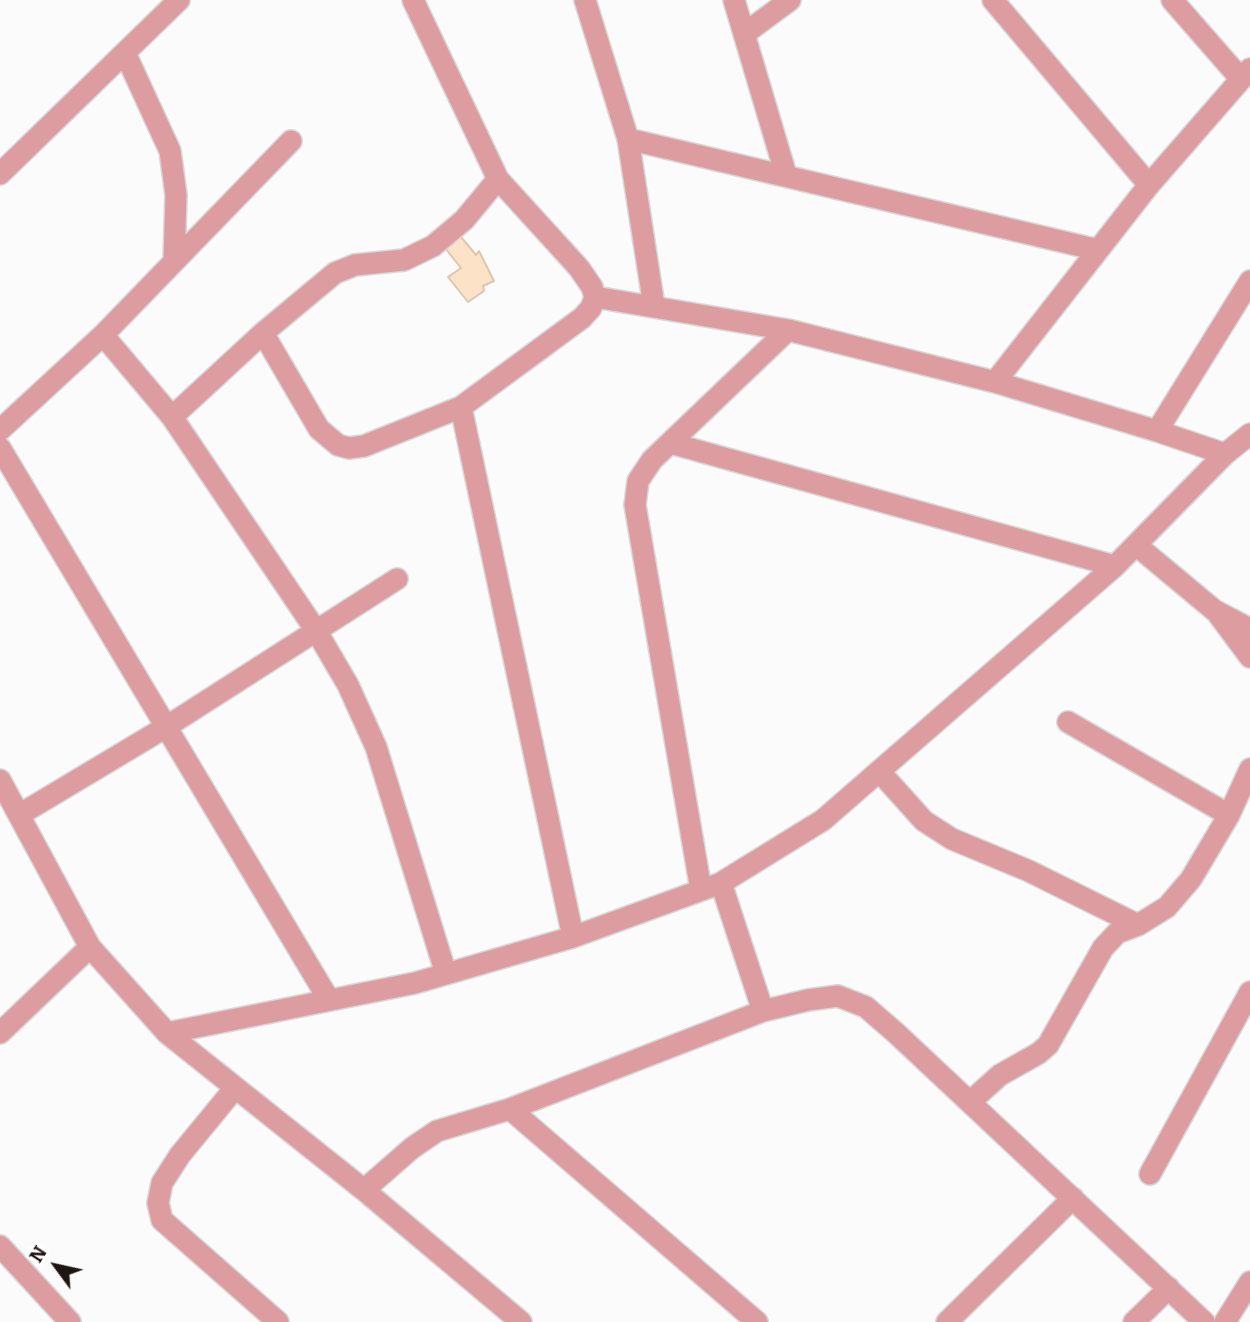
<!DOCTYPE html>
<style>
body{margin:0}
#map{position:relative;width:1250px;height:1322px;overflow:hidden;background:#fbfbfb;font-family:Bitter,serif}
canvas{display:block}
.north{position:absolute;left:21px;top:1231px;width:70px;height:70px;-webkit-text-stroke:5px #fff;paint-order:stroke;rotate:303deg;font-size:19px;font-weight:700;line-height:28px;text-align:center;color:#1f1511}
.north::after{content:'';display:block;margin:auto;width:24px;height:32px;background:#1f1511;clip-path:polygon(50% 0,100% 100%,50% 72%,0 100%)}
</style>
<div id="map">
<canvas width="1250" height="1322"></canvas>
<div class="north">N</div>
</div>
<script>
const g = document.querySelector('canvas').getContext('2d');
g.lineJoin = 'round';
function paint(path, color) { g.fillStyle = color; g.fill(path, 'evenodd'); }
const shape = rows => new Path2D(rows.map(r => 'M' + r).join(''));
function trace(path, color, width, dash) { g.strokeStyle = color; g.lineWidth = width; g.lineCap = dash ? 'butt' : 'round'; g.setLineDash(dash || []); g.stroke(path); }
const building = shape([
 [461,237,476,255,479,251,494,281,483,286,484,291,468,302,448,277,461,268,445,248,461,237]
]);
paint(building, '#fce2c7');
trace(building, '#dbc6b1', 2);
const minor = shape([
 [585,0,628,139,654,306],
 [734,0,786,175],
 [993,0,1149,185],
 [1172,0,1241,79],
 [744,34,790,0],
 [125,53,170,151,176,195,174,261],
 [628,139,1098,250],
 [0,174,179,0],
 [595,297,788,330,995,382,1157,431,1225,454],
 [263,333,319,429,338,445,349,448,364,446,461,407,582,318,591,308,595,297,592,287,579,268,498,179,413,0],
 [103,335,172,417,317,632,348,685,376,747,446,974],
 [995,382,1149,185,1250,69],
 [461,407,573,937],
 [172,417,263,333,335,273,355,265,404,260,433,246,464,220,498,179],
 [0,430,103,335,291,141],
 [1157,431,1250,281],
 [670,443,1115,566],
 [0,448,329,1000],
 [1136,545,1214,610,1250,629],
 [1218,614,1250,657],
 [1068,722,1229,815],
 [879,771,924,821,952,839,1029,871,1138,925],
 [0,780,90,947,167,1033,364,1190,521,1322],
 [19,815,166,727,397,579],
 [721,883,763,1011],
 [701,890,635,505,638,481,652,460,788,330],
 [0,1033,90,947],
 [167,1033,415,983,573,937,721,883,823,820,1115,566,1225,454,1250,434],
 [235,1088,180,1155,162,1183,158,1203,162,1220,278,1322],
 [970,1102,1000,1075,1039,1053,1048,1045,1103,948,1117,933,1138,925,1167,907,1191,879,1229,815,1250,769],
 [510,1109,757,1322],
 [1150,1174,1250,992],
 [364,1190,412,1148,437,1131,510,1109,763,1011,808,1000,838,996,866,1007,897,1034,1204,1322],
 [0,1246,70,1322],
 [947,1322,1073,1198],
 [1134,1322,1169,1288],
 [1225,1322,1250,1282]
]);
trace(minor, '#d8d6d6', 24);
trace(minor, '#dd9c9f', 21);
</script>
